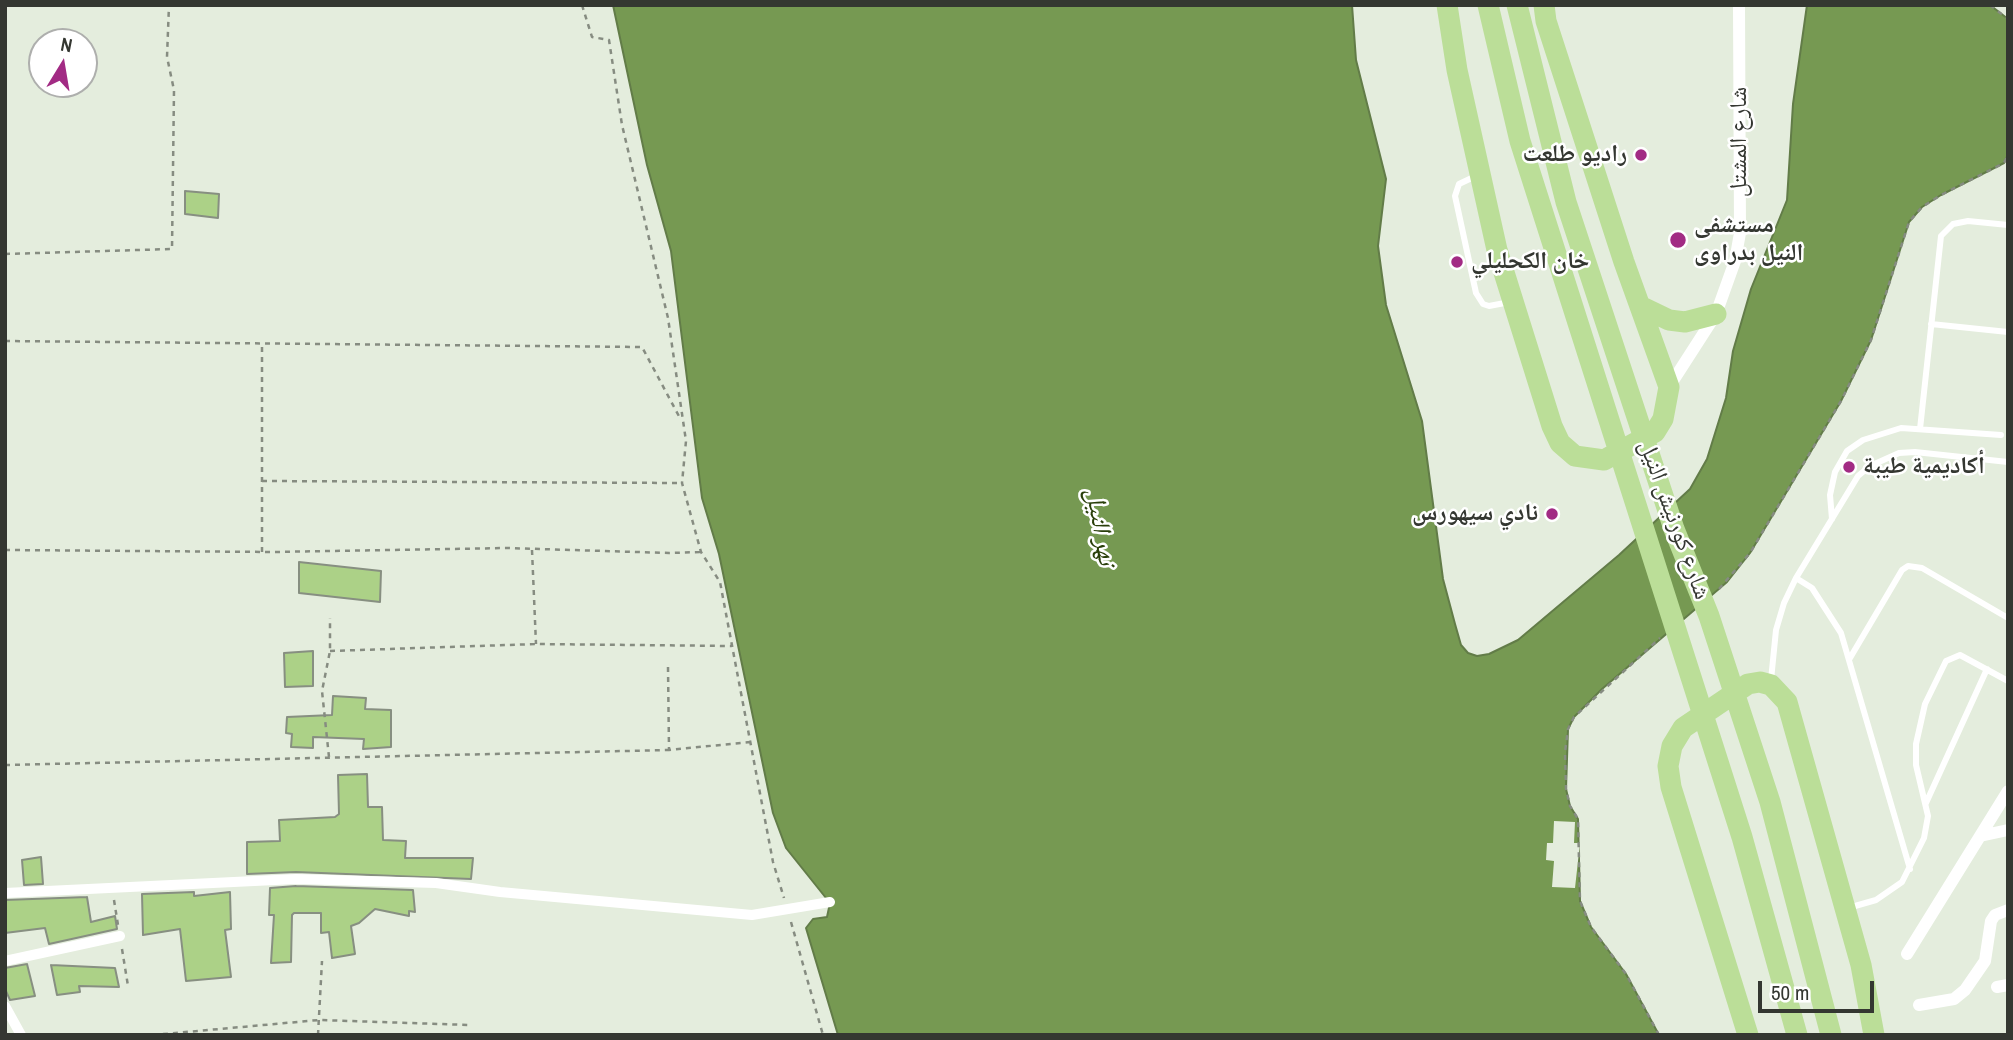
<!DOCTYPE html>
<meta charset="utf-8">
<style>
body{margin:0}
#map{position:relative;width:2013px;height:1040px;overflow:hidden;background:#e4eddd;font-family:"Archivo Narrow",sans-serif}
canvas{display:block}
.frame{position:absolute;inset:0;border:7px solid #343731;pointer-events:none}
.north{position:absolute;left:28px;top:28px;width:70px;height:70px;box-sizing:border-box;background:#fff;border:2px solid #aeafad;border-radius:50%;rotate:11deg;font-size:19px;font-weight:700;line-height:28px;text-align:center;color:#343731}
.north::after{content:'';display:block;margin:auto;width:24px;height:32px;background:#a22b84;clip-path:polygon(50% 0,100% 100%,50% 72%,0 100%)}
.scale{position:absolute;left:1758px;top:981px;width:116px;height:32px;box-sizing:border-box;border:4px solid #343731;border-top:0;padding-left:9px;font-size:21px;line-height:24px;white-space:nowrap;color:#343731;-webkit-text-stroke:5px #fff;paint-order:stroke}
</style>
<div id="map">
<canvas width="2013" height="1040"></canvas>
<div class="frame"></div>
<div class="north">N</div>
<div class="scale">50 m</div>
</div>
<script>
const g = document.querySelector('canvas').getContext('2d');
g.lineJoin = 'round';
function paint(path, color) { g.fillStyle = color; g.fill(path, 'evenodd'); }
const shape = rows => new Path2D(rows.map(r => 'M' + r).join(''));
function trace(path, color, width, dash) { g.strokeStyle = color; g.lineWidth = width; g.lineCap = dash ? 'butt' : 'round'; g.setLineDash(dash || []); g.stroke(path); }
function drawText(font, color, halo, rows, align = 'center') {
  g.font = font + ' "Archivo Narrow","Noto Naskh Arabic",sans-serif'; g.lineWidth = 5; g.setLineDash([]); g.textBaseline = 'middle'; g.strokeStyle = halo; g.fillStyle = color; for (const [text, x, y, turn = 0] of rows) {
    g.save(); g.translate(x, y); g.rotate((+turn || 0) * Math.PI / 180); g.textAlign = isNaN(turn) ? turn : align; if (halo) g.strokeText(text, 0, 0); g.fillText(text, 0, 0); g.restore();
  }
}
const water = shape([
 [613,5,1352,5,1356,60,1386,179,1378,246,1386,305,1422,421,1443,579,1455,624,1461,645,1468,653,1477,656,1489,654,1518,640,1619,555,1690,489,1707,459,1726,398,1733,351,1751,289,1787,200,1793,104,1807,5,1990,5,2008,19,2008,155,2004,163,1941,195,1922,207,1909,222,1871,340,1841,401,1750,553,1727,582,1602,689,1574,717,1568,729,1566,789,1570,806,1578,819,1580,901,1591,927,1626,974,1659,1035,838,1035,806,928,813,919,827,917,830,903,786,848,773,813,719,554,702,498,671,251,647,165,613,5]
]);
paint(water, '#769952');
trace(water, '#627c48', 2);
paint(shape([
 [1554,821,1575,822,1574,843,1580,843,1575,888,1552,887,1554,861,1546,860,1547,843,1553,843]
]), '#e4eddd');
const building = shape([
 [185,191,219,194,218,218,185,214,185,191],
 [299,562,381,571,380,602,299,593,299,562],
 [313,651,313,686,285,687,284,653,313,651],
 [333,696,366,698,365,709,391,710,391,747,363,749,364,739,313,737,313,748,291,747,292,734,286,733,287,717,332,715,333,696],
 [367,774,368,807,382,807,383,840,406,841,405,858,473,858,471,879,296,872,247,874,247,842,280,841,279,820,335,817,339,814,338,775,367,774],
 [41,857,43,884,24,885,22,860,41,857],
 [296,886,413,890,415,912,409,911,409,916,375,909,359,923,351,926,355,954,332,958,329,932,321,933,321,913,294,913,292,915,291,962,271,963,274,915,269,915,270,888,296,886],
 [194,892,194,896,230,892,231,929,225,930,231,977,186,981,180,929,143,935,142,894,194,892],
 [87,897,91,922,115,916,117,929,49,944,45,928,5,933,5,900,87,897],
 [27,964,35,996,10,1000,5,989,5,968,27,964],
 [51,965,115,968,119,987,79,986,80,992,57,995,51,965]
]);
paint(building, '#acd187');
trace(building, '#878f81', 2);
trace(shape([
 [582,5,592,37,609,40,622,125,668,318,686,441,682,483,701,552,720,582,773,862,784,898],
 [1990,5,2008,19],
 [5,254,172,249,174,90,167,57,169,5],
 [5,341,642,347,681,420],
 [262,481,682,483],
 [5,550,273,552,507,548,669,553,701,552],
 [532,550,536,644],
 [262,552,262,343],
 [1719,589,1750,553,1841,401,1871,340,1909,222,1922,207,1941,195,2004,163,2008,155],
 [330,651,536,644,732,646],
 [668,667,669,750,750,742],
 [329,757,322,691,330,651,330,618],
 [5,765,669,750],
 [114,900,118,925],
 [791,922,823,1035],
 [122,949,128,986],
 [153,1035,319,1020,471,1025],
 [318,1035,322,961],
 [1659,1035,1626,974,1591,927,1580,901,1578,819,1570,806,1566,789,1565,752,1568,729,1574,717,1660,638]
]), '#868c81', 2.5, [5, 5]);
trace(shape([
 [1478,175,1459,184,1455,196,1476,293,1483,304,1489,306,1510,302],
 [1931,324,2008,332],
 [1920,429,1941,236,1953,224,1968,221,2008,225],
 [1832,519,1830,495,1835,472,1847,451,1863,440,1901,428,2001,435],
 [1796,578,1812,588,1841,633,1910,869],
 [1850,658,1902,570,1908,566,1922,568,2008,618],
 [1771,680,1776,630,1784,603,1796,578,1858,476,1870,466,1899,453,1915,452,2008,462],
 [1926,803,1987,669],
 [1848,908,1876,900,1902,882,1924,838,1928,816,1916,765,1916,744,1925,704,1946,661,1960,655,2008,681]
]), '#fff', 6);
trace(shape([
 [5,893,296,879,436,883,500,892,752,915,830,902],
 [5,961,120,936],
 [5,1006,21,1035]
]), '#fff', 10);
trace(shape([
 [1669,387,1716,314,1735,261,1740,233,1739,5],
 [1980,836,2008,830],
 [1907,954,2008,791],
 [1997,987,2008,985],
 [1919,1005,1954,999,1965,990,1985,961,1991,921,1995,915,2008,910]
]), '#fff', 12);
trace(shape([
 [1447,5,1457,70,1497,250,1552,426,1560,443,1575,456,1604,460,1655,432,1663,419,1669,387,1624,262,1546,21,1544,5],
 [1488,5,1520,141,1742,837,1797,1035],
 [1517,5,1566,202,1674,529,1709,616,1770,802,1831,1035],
 [1640,306,1669,320,1685,322,1716,314],
 [1748,1035,1671,787,1668,766,1672,746,1683,728,1748,684,1760,682,1771,685,1787,702,1861,965,1874,1035]
]), '#bbde98', 21);
for (const [x, y, r, color] of [
 [1641,155,7,"#a22b84"],
 [1678,240,9,"#a22b84"],
 [1457,262,7,"#a22b84"],
 [1849,467,7,"#a22b84"],
 [1552,514,7,"#a22b84"]
]) { const dot = new Path2D(); dot.arc(x, y, r, 0, 2 * Math.PI); g.fillStyle = color; g.fill(dot); trace(dot, '#fff', 2.5); }
drawText('24px', '#343731', '#fff', [
 ["شارع المشتل",1740,142,-90],
 ["شارع كورنيش النيل",1674,520,70]
]);
drawText('bold 24px', '#343731', '#fff', [
 ["راديو طلعت",1627,155,"right"],
 ["مستشفى",1694,226],
 ["النيل بدراوى",1694,254],
 ["خان الكحليلي",1471,262],
 ["أكاديمية طيبة",1863,467],
 ["نادي سيهورس",1538,514,"right"]
], 'left');
drawText('italic 26px', '#293f0a', '#fff', [
 ["نهر النيل",1100,527,80]
]);
</script>
